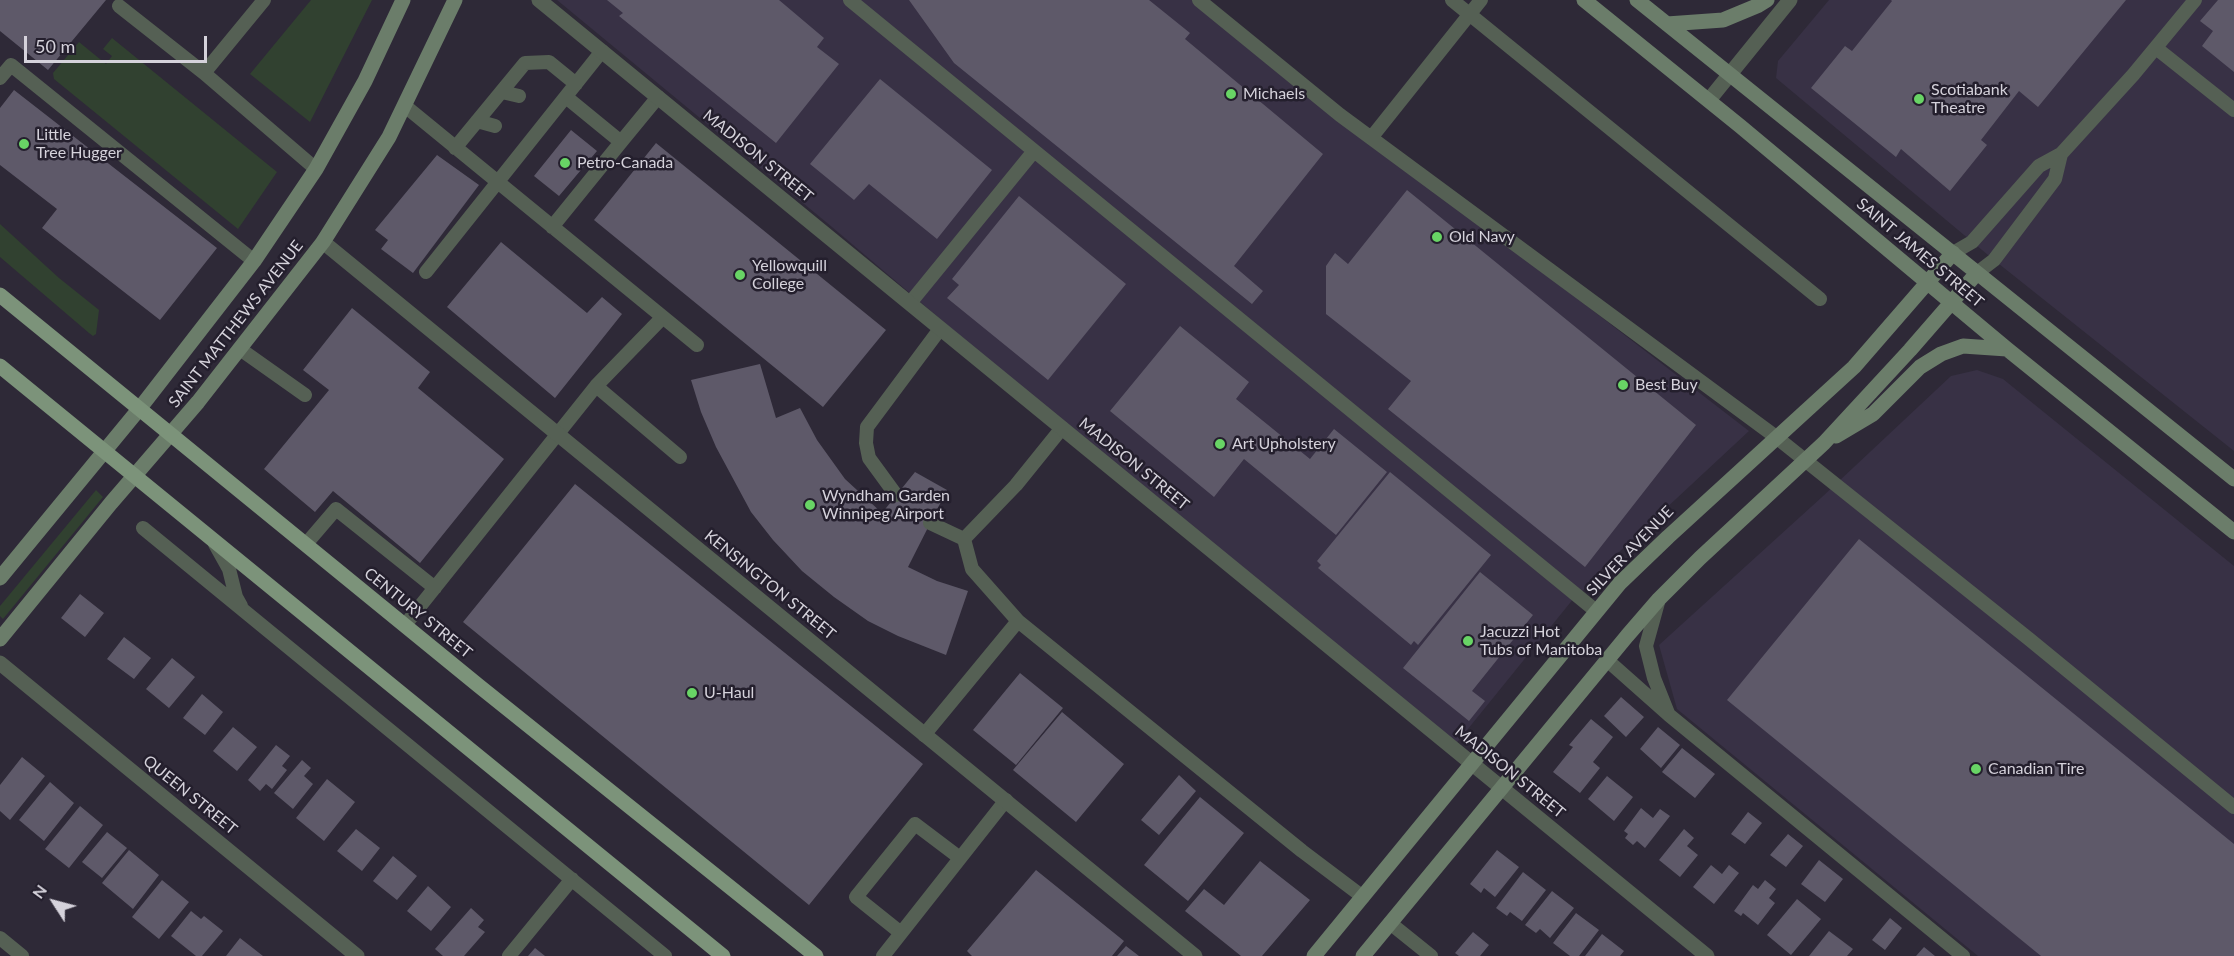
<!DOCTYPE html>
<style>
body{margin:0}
#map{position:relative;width:2234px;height:956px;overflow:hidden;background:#2e2937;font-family:Lato,sans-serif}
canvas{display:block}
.north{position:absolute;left:24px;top:872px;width:60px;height:60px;-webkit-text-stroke:4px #241f2d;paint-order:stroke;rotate:306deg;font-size:16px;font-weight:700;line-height:24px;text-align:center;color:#d5d2db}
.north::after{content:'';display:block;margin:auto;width:21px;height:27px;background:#d5d2db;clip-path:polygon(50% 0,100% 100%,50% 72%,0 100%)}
.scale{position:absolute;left:24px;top:36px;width:183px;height:27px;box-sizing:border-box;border:3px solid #d5d2db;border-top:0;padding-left:8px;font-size:18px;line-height:21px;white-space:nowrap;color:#d5d2db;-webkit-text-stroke:4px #241f2d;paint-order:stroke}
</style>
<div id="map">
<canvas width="2234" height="956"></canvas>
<div class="north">N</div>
<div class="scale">50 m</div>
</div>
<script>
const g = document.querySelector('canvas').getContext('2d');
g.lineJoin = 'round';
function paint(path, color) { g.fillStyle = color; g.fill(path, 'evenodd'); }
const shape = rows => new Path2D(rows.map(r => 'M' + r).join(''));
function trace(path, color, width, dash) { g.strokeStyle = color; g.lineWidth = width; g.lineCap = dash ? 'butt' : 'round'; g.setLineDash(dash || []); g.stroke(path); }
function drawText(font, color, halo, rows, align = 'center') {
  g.font = font + ' Lato,sans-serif'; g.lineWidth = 5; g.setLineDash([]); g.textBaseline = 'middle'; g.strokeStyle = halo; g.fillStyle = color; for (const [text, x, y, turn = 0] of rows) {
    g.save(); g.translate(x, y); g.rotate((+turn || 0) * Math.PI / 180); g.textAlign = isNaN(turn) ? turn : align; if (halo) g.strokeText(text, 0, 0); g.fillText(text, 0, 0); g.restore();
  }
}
paint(shape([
 [557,0,844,0,1574,598,1455,745,1066,426,832,227],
 [855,0,1196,0,1329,107,1749,431,1604,566,1580,594],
 [1829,0,2234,0,2234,451,1994,260,1776,78,1778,61],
 [1977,370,2003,379,2234,566,2234,956,1978,956,1677,709,1659,645,1822,497,1951,376]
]), '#383145');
paint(shape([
 [311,0,372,0,310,122,250,74],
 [112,38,277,172,238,229,54,79,53,73,79,42,106,64,112,56,103,49],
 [0,224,59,278,99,310,96,334,93,336,89,333,0,257],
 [96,490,103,497,3,619,0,616,0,606]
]), '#314130');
paint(shape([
 [0,0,106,0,48,70,0,31],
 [607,0,779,0,824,38,817,47,839,64,776,143,619,16,623,13],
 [909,0,1149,0,1190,33,1185,39,1323,154,1234,266,1263,291,1252,304,954,63],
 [1891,0,2126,0,2038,107,2019,91,1981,140,1987,145,1950,191,1901,149,1896,157,1811,88,1845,46,1852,51,1892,1],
 [2218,0,2234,0,2234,72,2202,46,2213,31,2200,21],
 [880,79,992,170,937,239,869,184,854,200,810,164],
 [14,90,217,248,160,320,42,228,57,209,0,165,0,108],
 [571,130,597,151,559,196,534,176],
 [656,143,886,330,823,407,594,220],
 [437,155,479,185,413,273,381,249,388,240,375,230],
 [1407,190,1696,425,1585,567,1388,409,1411,381,1326,314,1326,266,1335,253,1348,264],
 [1019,196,1126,284,1048,380,947,298,959,285,952,279],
 [501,242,587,313,602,297,622,314,555,398,447,307],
 [352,308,430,372,418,388,504,459,420,563,333,491,315,512,264,469,329,390,303,370],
 [1180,326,1249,382,1236,399,1310,459,1334,429,1387,472,1336,535,1244,459,1214,497,1110,411],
 [760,364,776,418,800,408,817,440,845,479,882,513,915,472,947,490,908,567,937,581,968,591,946,655,898,636,868,621,834,597,802,571,773,540,751,512,716,447,701,412,691,380],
 [1390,472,1491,555,1418,645,1414,641,1411,645,1318,568,1321,565,1317,561],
 [575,484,923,764,809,905,463,622],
 [1859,539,2234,844,2234,956,2041,956,1727,700],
 [1480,572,1533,615,1472,691,1485,701,1469,721,1403,668],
 [80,594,104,613,85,637,61,618],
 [124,637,151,658,134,679,107,659],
 [172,658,195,677,169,708,146,689],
 [1020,673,1063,708,1016,765,973,730],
 [202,694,223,712,205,735,183,718],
 [1621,697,1644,717,1626,737,1604,716],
 [1062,712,1124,764,1076,822,1013,770],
 [1591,719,1613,737,1593,762,1600,768,1580,793,1553,772,1573,747,1569,745],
 [233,727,257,747,237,771,213,751],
 [1658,727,1680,745,1661,768,1640,749],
 [276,745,290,756,282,766,287,770,272,789,266,784,260,791,248,780],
 [1682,748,1715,774,1695,798,1662,772],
 [22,757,45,776,10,820,0,811,0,785],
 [302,760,311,768,304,776,313,784,293,809,274,793],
 [1179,775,1196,791,1159,835,1141,820],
 [1607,776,1633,797,1614,821,1588,799],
 [327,779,355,802,324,841,296,818],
 [50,782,74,803,44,841,19,820],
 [1200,797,1244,833,1188,901,1144,865],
 [80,806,103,825,69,868,45,849],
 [1641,808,1653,818,1660,809,1670,816,1645,848,1637,841,1633,845,1625,838,1628,834,1624,831],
 [1748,812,1762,823,1745,844,1731,834],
 [356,829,380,848,362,871,337,851],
 [1684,829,1694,838,1687,846,1698,855,1680,877,1659,860],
 [107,832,127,848,102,878,82,862],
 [1788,834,1803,846,1786,867,1770,855],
 [129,850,159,875,133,909,102,883],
 [1497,850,1519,867,1495,897,1484,888,1481,893,1470,884],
 [393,856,417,876,397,900,373,881],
 [1819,860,1843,879,1825,902,1801,884],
 [1260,861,1310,900,1262,956,1241,956,1185,911,1204,889,1224,905],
 [1711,865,1722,874,1729,865,1739,873,1714,904,1693,887],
 [1036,870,1124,941,1112,956,972,956,967,951],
 [1523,872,1546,890,1522,921,1510,912,1507,916,1496,908],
 [162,880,189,902,159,939,132,917],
 [1765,880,1776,889,1769,898,1775,903,1758,925,1743,913,1741,916,1734,911,1753,885,1758,889],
 [428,886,451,907,431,931,407,911],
 [1552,891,1574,908,1550,938,1540,929,1536,933,1525,925],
 [1797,899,1821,919,1791,955,1767,935],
 [471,908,484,920,478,927,485,932,464,956,443,956,435,949],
 [191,911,201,919,204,916,223,931,202,956,196,956,171,936],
 [1576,913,1599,930,1579,956,1570,956,1553,943],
 [1890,918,1902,928,1885,950,1872,940],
 [1829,931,1853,949,1847,956,1809,956],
 [1473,932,1489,945,1480,956,1459,956,1455,953],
 [1602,934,1624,951,1620,956,1585,956],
 [240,938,263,956,226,956],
 [1126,946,1139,956,1117,956],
 [1924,947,1935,956,1916,956],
 [535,948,545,956,528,956]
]), '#5e5969');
trace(shape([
 [264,0,204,73,316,169],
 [850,0,1596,611],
 [1199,0,1340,115,1776,437,2029,639,2234,807],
 [1452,0,1820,299],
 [119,6,204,73],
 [2156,48,2234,110],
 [0,78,11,65,254,261],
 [502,92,519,96],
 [566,97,621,142,658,97],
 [405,106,697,345],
 [477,121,495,126],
 [1371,138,1481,0],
 [455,148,525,63,549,62,576,84],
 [552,227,621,142],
 [1953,253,1972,242,2039,166,2061,154,2133,75,2195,0],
 [426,272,602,51],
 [1977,273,1994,260,2055,179,2061,154],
 [910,303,1034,151],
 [240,349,305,395],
 [596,386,680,457],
 [896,495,869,458,866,443,867,427,940,329],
 [930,523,964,539,1016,485,1062,428],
 [143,528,665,956],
 [964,539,972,569,1018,621,1302,851,1363,897],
 [215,544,229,569,236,597,241,606],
 [306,544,336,509,435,588],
 [1659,599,1646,646,1654,678,1668,713],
 [405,625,596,386,662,318],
 [1607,660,1669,715,1963,956],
 [924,735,1018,621],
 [1390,923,1431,956],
 [901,933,856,897,915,824,960,858],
 [0,938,22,956],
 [509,956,572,879],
 [883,956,1006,800]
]), '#556054', 14);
trace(shape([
 [539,0,1707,956],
 [1709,100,1790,0],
 [323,242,1195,956],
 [0,663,357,956]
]), '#556054', 15);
trace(shape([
 [1584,0,1740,126,2007,349,2234,532],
 [1637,0,2234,479],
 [1667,24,1723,20,1759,5,1767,0],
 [1836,436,1873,414,1920,367,1941,354,1963,346,2007,349],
 [0,578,140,408,254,261,316,169,365,81,403,0],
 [0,639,111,503,198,402,323,242,389,137,455,0],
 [1314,956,1620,583,1668,537,1854,367,1953,253],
 [1363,956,1627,636,1659,599,1700,558,1824,443,1910,350,1977,273]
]), '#6b7d6a', 15);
trace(shape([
 [0,295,479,686,816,956],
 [0,366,723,956]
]), '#7c937a', 15);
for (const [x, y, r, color] of [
 [1231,94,6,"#68d465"],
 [1919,99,6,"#68d465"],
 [24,144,6,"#68d465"],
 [565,163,6,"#68d465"],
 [1437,237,6,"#68d465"],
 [740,275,6,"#68d465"],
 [1623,385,6,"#68d465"],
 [1220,444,6,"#68d465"],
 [810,505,6,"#68d465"],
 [1468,641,6,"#68d465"],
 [692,693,6,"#68d465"],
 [1976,769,6,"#68d465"]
]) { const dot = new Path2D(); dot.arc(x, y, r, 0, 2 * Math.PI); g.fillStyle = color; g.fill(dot); trace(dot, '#241f2d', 2); }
drawText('16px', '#d5d2db', '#241f2d', [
 ["Scotiabank",1931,90],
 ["Theatre",1931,108],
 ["Michaels",1243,94],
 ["Little",36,135],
 ["Tree Hugger",36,153],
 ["Petro-Canada",577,163],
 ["Old Navy",1449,237],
 ["Yellowquill",752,266],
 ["College",752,284],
 ["Best Buy",1635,385],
 ["Art Upholstery",1232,444],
 ["Wyndham Garden",822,496],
 ["Winnipeg Airport",822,514],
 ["Jacuzzi Hot",1480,632],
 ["Tubs of Manitoba",1480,650],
 ["U-Haul",704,693],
 ["Canadian Tire",1988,769]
], 'left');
drawText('16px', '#d5d2db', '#241f2d', [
 ["MADISON STREET",758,156,39],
 ["SAINT JAMES STREET",1920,253,40],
 ["SAINT MATTHEWS AVENUE",236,324,-52],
 ["MADISON STREET",1134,464,39],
 ["SILVER AVENUE",1630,551,-46],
 ["KENSINGTON STREET",770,585,39],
 ["CENTURY STREET",418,613,39],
 ["MADISON STREET",1510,772,39],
 ["QUEEN STREET",190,795,39]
]);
</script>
